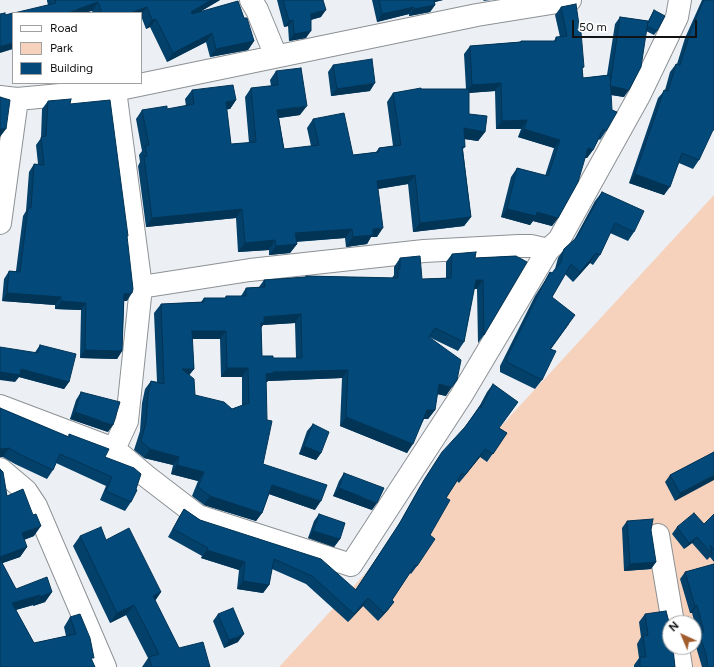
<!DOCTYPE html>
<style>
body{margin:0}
#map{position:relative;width:714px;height:667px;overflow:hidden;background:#ecf0f5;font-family:Figtree,sans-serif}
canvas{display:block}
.legend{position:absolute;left:12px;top:12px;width:130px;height:72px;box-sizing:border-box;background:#fff;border:1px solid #a0a0a1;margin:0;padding:5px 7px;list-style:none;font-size:12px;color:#111214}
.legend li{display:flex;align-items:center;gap:8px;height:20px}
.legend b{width:20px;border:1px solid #a0a0a1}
.north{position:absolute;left:662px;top:615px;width:40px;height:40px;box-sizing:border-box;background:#fff;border:1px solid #a0a0a1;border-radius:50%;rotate:316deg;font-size:11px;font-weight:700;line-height:16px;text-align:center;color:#111214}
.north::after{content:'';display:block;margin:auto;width:14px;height:18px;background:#a25d2f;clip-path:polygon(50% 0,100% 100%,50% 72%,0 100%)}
.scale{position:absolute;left:572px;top:20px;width:125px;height:18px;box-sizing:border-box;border:2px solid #111214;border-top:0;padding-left:5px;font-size:12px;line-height:14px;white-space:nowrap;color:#111214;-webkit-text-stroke:3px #fff;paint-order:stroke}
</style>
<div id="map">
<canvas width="714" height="667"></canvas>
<ul class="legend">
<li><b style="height:5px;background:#fff"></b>Road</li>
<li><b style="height:11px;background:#f6d2bc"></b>Park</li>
<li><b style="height:11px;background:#034a7b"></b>Building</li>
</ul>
<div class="north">N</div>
<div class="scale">50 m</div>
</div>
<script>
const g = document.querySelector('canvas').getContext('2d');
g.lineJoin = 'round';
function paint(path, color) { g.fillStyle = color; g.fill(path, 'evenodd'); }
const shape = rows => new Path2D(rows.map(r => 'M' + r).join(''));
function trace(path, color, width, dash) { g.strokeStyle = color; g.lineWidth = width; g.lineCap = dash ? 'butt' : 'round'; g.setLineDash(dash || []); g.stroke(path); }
paint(shape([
 [714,195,714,667,279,667],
 [670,623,694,623,694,647,670,647]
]), '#f6d2bc');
const minor = shape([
 [251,0,257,10,276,56],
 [0,97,17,99,115,90,477,15,570,0],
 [0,223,17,99],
 [141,287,250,270,424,251,519,246,531,246,548,250],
 [0,406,114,449,146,476,198,516,351,565,461,396,548,250,559,240,639,96,677,17,680,0],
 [114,449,127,421,141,287,115,90],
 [0,469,26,491,36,506,105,667],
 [658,535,673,623],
 [678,647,681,667]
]);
trace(minor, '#8d9194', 24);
trace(minor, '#fff', 22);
paint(shape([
 [47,0,220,0,201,11,244,18,254,41,248,50,210,57,206,42,167,62,150,27,146,29,141,16,141,13,93,13,92,11,48,5,47,1],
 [277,0,323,0,321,17,311,20,306,38,289,41,288,26,284,27],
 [372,0,443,0,434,2,435,5,430,12,409,16,409,14,377,22],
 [702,0,714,0,710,135,699,160,693,169,679,163,664,195,629,183,658,98,665,90,670,72,676,64,677,64,685,38],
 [561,7,584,67,582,69,583,78,607,75,615,24,620,17,648,21,654,10,657,31,654,35,646,31,624,97,611,95,606,131,600,140,599,139,593,150,587,158,585,158,558,218,552,226,533,221,530,225,501,217,511,177,517,168,545,176,554,148,518,137,521,129,496,129,495,91,469,93,469,114,485,132,478,141,464,139,465,147,463,149,471,217,464,226,413,232,408,184,378,189,377,237,371,237,367,244,346,247,345,238,296,242,297,244,290,253,269,255,269,250,238,252,236,218,146,227,138,166,140,162,139,155,142,151,136,119,142,110,167,109,186,106,185,99,192,90,236,100,230,109,226,109,231,144,249,143,245,97,251,88,271,86,270,80,276,71,300,115,279,118,284,149,311,146,307,128,313,119,353,155,376,152,379,148,393,146,387,102,393,93,421,89,466,89,464,54,470,46,519,42,521,41,554,41,556,37,560,37,555,15],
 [333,65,370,91,331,96,328,72],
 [48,101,70,104,127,238,127,301,124,301,122,351,117,359,80,358,81,310,55,309,55,305,2,301,4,279,9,271,16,271,23,216,26,211,29,172,34,164,38,164,36,145,41,138,42,109],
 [602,192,634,232,628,241,610,233,600,255,593,265,590,263,573,282,565,274,552,297,569,324,551,349,542,380,535,389,500,372,500,366,535,296,544,282,550,272,552,273,555,269,558,258,564,249,574,240,595,201],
 [452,254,475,258,516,256,484,335,478,343,477,289,474,289,464,342,458,351,429,337,446,396,437,394,435,410,428,419,424,419,407,453,340,426,342,378,268,381,267,382,266,382,263,464,315,510,269,494,262,513,256,521,204,505,192,496,198,481,171,474,173,465,144,458,134,450,140,431,142,403,145,389,151,381,157,382,154,313,161,304,201,302,204,298,225,298,226,296,241,296,246,288,259,287,264,280,305,277,306,276,392,278,394,275,394,267,400,258,422,279,446,278,446,262],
 [295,323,296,358,273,358,262,356,261,328,263,325],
 [192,339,220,339,221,377,242,377,242,405,232,409,195,395,189,375,194,369],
 [40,345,69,382,64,389,19,377,15,382],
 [493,384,499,428,507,433,487,462,480,457,459,483,457,481,446,498,430,535,417,566,411,574,410,573,392,600,394,602,388,610,378,621,363,606,348,622,306,584,272,569,269,585,263,593,237,589,239,570,201,558,202,556,168,537,179,517,184,509,200,520,355,590,396,529,419,488,437,460,465,427,480,405,487,392],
 [81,392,108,432,70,419,76,400],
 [0,408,68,437,69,434,105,457,136,489,131,502,125,511,100,500,106,486,56,463,53,470,47,479,15,464,3,457,0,457],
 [313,424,321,453,316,460,299,454,307,431],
 [714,452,675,501,665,482,670,475],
 [0,469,7,496,34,536,24,540,27,547,20,557,2,563,16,589,52,592,45,602,33,606,33,605,16,610,34,643,66,636,64,627,70,617,92,661,0,667],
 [344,473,372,510,333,496,339,481],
 [319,514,340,539,334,547,308,538,314,521],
 [714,514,714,562,710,557,707,560,692,543,684,549,672,534,677,527,704,524],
 [627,521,656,562,651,569,624,571,622,528],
 [80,536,106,540,161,592,155,601,179,648,210,667,142,667,148,658,126,615,110,623,73,546],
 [714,564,714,667,702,667,694,640,698,635,692,613,690,613,680,579,685,572],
 [218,614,238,642,224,648,213,621],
 [645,614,670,623,675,667,634,667,634,665,639,658,637,644,641,637,639,622]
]), '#03406a');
paint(shape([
 [211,0,220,0,185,21,191,12],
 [431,0,443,0,428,4],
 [484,0,491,0,483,1],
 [98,2,92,11,85,13,67,13],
 [435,5,430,12,409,16,414,9],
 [147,7,141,15,141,13,130,13],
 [414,7,409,14,377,22,382,14],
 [326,10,321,17,306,21,311,14],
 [156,19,150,27,146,29,152,20],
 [293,20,288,26,284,27,289,21],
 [311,31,306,38,289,41,294,34],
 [212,33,206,42,167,62,173,53],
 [254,41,248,50,210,57,216,49],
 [13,43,13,49,0,53,0,46],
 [375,83,370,91,331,96,337,89],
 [501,83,495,91,466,93,472,85],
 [610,86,629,90,624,97,605,94],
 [236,100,230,109,219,111,226,102],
 [307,106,300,115,271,119,277,110],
 [527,120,521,129,496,129,502,121],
 [464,128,485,132,478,141,458,138],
 [0,129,6,129,0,137],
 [524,129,560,140,554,148,518,137],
 [588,148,593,150,587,158,582,157],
 [635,174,670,187,664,195,629,183],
 [415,175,408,184,371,190,377,181],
 [242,209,236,218,146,227,152,218],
 [507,209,537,212,558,218,552,226,533,221,530,225,501,217],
 [471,217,464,226,413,232,420,223],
 [383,228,377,237,371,237,367,244,346,247,353,237,373,229],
 [352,229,345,238,289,242,295,233],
 [275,240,269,250,238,252,245,243],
 [297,244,290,253,269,255,276,246],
 [596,253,590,263,573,282,580,272],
 [476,280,483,280,477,289,470,288],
 [7,293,61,297,55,305,2,301],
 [132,293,127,301,119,301,124,294],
 [61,301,86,303,81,310,55,309],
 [301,314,295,323,263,325,258,332,254,332,264,317],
 [192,331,226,331,220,339,186,339],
 [85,350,122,351,117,359,80,358],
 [227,368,248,368,242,377,221,377],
 [21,369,69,382,64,389,19,377,15,382,0,380,0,372],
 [182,369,194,369,187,378],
 [348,370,342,378,268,381,267,382,260,382,266,374,273,372],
 [439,384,452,387,446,396,433,393],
 [427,410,435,410,428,419,421,418],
 [75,412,113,425,108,432,70,419],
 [346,417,413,444,407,453,340,426],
 [304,446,321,453,316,460,299,454],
 [0,448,9,448,3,457,0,457],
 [150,449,179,457,173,465,144,458],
 [485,449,480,457,459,483,465,475],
 [177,465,204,472,198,481,171,474],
 [714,475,714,480,675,501,680,493],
 [272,485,321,501,315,510,266,493],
 [339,488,377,503,372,510,333,496],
 [210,496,262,513,256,521,204,505],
 [41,526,34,536,15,543,22,533],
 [313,531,340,539,334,547,308,538],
 [697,537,692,543,684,549,689,543],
 [27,547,20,557,0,564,0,557],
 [207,550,245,562,239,570,201,558],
 [656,562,651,569,624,571,630,564],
 [243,581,269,585,263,593,237,589],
 [52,592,45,602,33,606,40,597],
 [161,592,154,602,153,596],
 [40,595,33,605,5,613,12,603],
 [368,598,363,606,348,622,354,614],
 [394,602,388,610,378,621,384,613],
 [134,605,126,615,110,623,117,613],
 [697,605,692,613,690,613,695,606],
 [244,634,238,642,224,648,229,640]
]), '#023456');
const building = shape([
 [55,0,211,0,191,12,192,14,238,1,244,18,247,18,254,41,216,49,212,33,173,53,156,19,152,20,147,7,130,13,102,13,98,2,67,13,14,13,56,3,55,0],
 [283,0,323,0,326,10,311,14,311,31,294,34,293,20,289,21,283,0],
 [379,0,434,0,435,5,414,9,414,7,382,14,379,0],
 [704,0,714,0,714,130,713,130,699,160,682,153,670,187,635,174,664,90,668,91,676,64,680,65,691,30,704,0],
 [576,4,580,32,581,32,584,67,582,67,583,78,610,75,612,110,617,112,606,131,603,129,593,150,588,148,578,182,558,218,537,212,536,216,507,209,517,168,548,176,560,140,524,129,527,120,502,121,501,83,472,85,470,46,521,42,521,41,556,41,556,37,567,36,561,7,576,4],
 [654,10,665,16,657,31,647,26,648,23,654,10],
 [5,13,5,15,13,13,13,43,0,46,0,14,5,13],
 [620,17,648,21,641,67,629,90,610,86,620,17],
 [372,59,375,83,337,89,333,65,372,59],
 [301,68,307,106,277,110,284,149,319,145,313,119,344,113,353,155,379,152,379,148,401,145,393,93,421,88,421,89,469,89,469,114,487,116,485,132,464,128,465,147,462,147,471,217,420,223,415,175,377,181,383,228,373,229,373,235,353,237,352,229,295,233,297,244,276,246,275,240,245,243,242,209,152,218,144,157,147,156,145,146,149,145,142,110,167,106,167,109,194,104,192,90,233,85,236,100,226,102,231,144,256,142,251,88,278,85,276,71,301,68],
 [0,97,10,100,6,129,0,129,0,97],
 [71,99,70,104,110,100,128,236,127,236,133,289,132,293,124,294,122,351,85,350,86,303,61,301,61,297,7,293,9,271,20,272,28,208,31,208,34,164,44,165,41,137,46,136,48,101,71,99],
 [602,192,644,211,634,232,615,223,600,255,596,253,580,272,571,264,566,273,552,297,575,315,550,349,556,351,542,380,507,362,507,357,542,287,550,272,552,273,561,262,564,249,577,237,602,192],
 [476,252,475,258,516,256,527,262,484,335,483,280,476,280,464,342,435,328,429,337,461,360,457,380,452,387,439,384,435,410,427,410,413,444,346,417,348,370,273,372,273,373,266,374,267,420,272,421,263,464,327,485,321,501,272,485,262,513,210,496,198,487,204,472,177,465,179,457,150,449,141,441,146,422,148,394,151,381,164,384,161,304,204,302,204,298,226,298,226,296,246,296,246,288,265,287,264,280,306,277,306,276,398,278,398,269,400,269,400,258,420,256,422,279,451,278,452,254,476,252],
 [301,314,302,358,273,358,273,356,262,356,261,323,264,323,264,317,301,314],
 [192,331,226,331,227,368,248,368,249,403,232,409,224,402,195,395,194,379,182,369,194,369,192,331],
 [40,345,76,354,69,382,21,369,20,375,0,372,0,347,38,353,40,345],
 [493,384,518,402,499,428,507,433,493,454,485,449,465,475,462,473,446,498,450,500,430,535,435,539,417,566,415,565,392,600,394,602,384,613,368,598,354,614,312,576,274,559,269,585,243,581,245,562,207,550,208,548,173,529,184,509,200,520,321,559,356,590,401,521,424,480,442,452,465,427,481,405,481,408,493,384],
 [81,392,120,402,113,425,75,412,81,392],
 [0,408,69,437,69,434,109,449,105,457,134,468,141,474,136,489,137,490,131,502,106,491,112,477,60,454,53,470,21,455,9,448,1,449,0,448,0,408],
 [313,424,329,432,321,453,304,446,313,424],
 [714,452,714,475,680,493,670,475,714,452],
 [0,469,3,472,7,496,23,489,33,515,36,514,41,526,22,533,27,547,0,557,0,469],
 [344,473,384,488,377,503,339,488,344,473],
 [694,513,704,524,714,514,714,550,710,545,712,554,697,537,689,543,677,527,694,513],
 [319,514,345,523,340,539,313,531,319,514],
 [653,519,651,530,656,562,630,564,627,521,653,519],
 [101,527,106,540,129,528,161,592,153,596,179,648,203,642,210,667,152,667,149,657,159,654,134,605,117,613,80,536,101,527],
 [0,559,16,589,47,577,52,592,40,597,40,595,12,603,34,643,76,634,70,617,80,614,90,638,94,658,91,658,95,667,0,667,0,559],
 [714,564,714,667,708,667,706,654,699,633,704,632,697,605,695,606,685,572,714,564],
 [233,608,244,634,229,640,218,614,233,608],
 [666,611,669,622,670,623,670,647,673,647,674,658,675,667,640,667,640,657,646,657,643,636,648,635,645,614,666,611]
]);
paint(building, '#034a7b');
trace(building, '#023456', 1);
</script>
